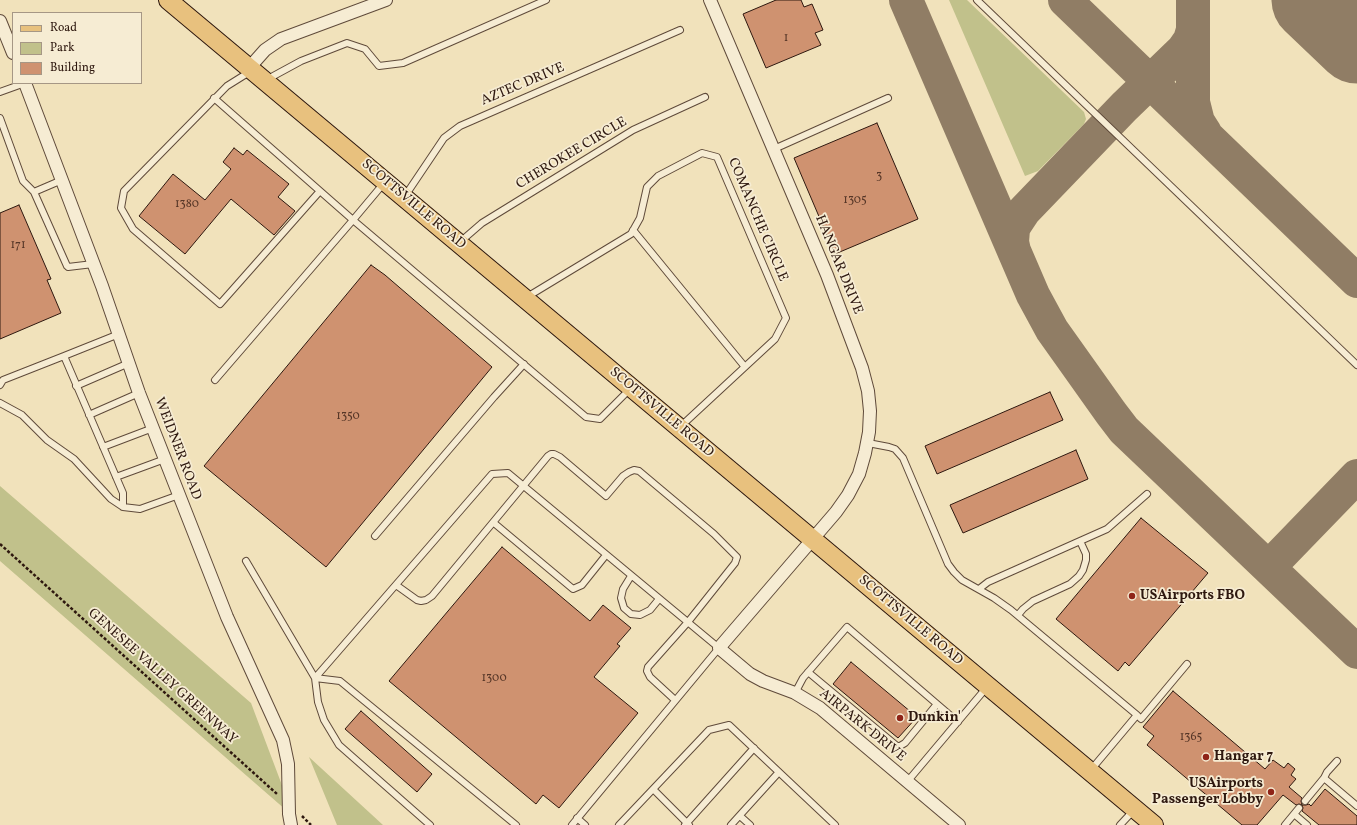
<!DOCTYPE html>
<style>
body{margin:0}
#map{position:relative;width:1357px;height:825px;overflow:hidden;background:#f1e2bb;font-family:Vollkorn,serif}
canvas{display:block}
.legend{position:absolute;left:12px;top:12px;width:130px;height:72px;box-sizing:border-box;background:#f6ecd3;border:1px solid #a69785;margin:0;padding:5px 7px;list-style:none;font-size:12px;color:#2e180f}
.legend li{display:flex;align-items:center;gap:8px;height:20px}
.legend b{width:20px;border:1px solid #a69785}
</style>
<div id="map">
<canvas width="1357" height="825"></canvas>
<ul class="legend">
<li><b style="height:5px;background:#e8c17e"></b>Road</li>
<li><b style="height:11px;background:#c1c18b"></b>Park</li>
<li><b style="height:11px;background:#cf9270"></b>Building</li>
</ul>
</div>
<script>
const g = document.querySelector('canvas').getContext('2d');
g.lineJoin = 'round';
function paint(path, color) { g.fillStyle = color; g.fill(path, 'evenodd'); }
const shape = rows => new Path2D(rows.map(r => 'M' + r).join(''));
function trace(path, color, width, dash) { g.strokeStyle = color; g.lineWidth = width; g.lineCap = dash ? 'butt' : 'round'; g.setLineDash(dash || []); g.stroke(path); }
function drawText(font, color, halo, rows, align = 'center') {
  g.font = font + ' Vollkorn,serif'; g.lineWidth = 3.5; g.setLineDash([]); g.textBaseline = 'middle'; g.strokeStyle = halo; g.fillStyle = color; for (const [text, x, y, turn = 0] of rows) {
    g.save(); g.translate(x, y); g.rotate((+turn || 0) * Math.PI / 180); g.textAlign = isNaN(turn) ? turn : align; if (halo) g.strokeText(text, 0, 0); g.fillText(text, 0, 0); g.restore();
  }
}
paint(shape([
 [949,0,967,0,1084,112,1086,119,1084,124,1038,171,1025,176],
 [0,486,251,703,294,817,0,561],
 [309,757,383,825,337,825]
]), '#c1c18b');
trace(shape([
 [906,0,1033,295,1052,330,1111,413,1124,430,1357,652],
 [1065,0,1357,281],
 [1193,0,1193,102,1198,122,1205,133],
 [1014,251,1012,242,1013,229,1016,223,1024,211,1124,107,1183,50,1190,40,1193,30],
 [1269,567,1357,476]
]), '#907d65', 34);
trace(shape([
 [1314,0,1357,41]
]), '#907d65', 85);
const building = shape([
 [776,0,801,0,804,7,812,4,823,30,815,33,821,45,766,68,743,14,776,0],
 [877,123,918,219,835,254,794,158,877,123],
 [234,148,243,155,247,150,289,184,278,197,295,211,274,235,231,199,185,254,139,216,173,174,205,200,231,169,223,162,234,148],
 [19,205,51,279,47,280,61,313,0,339,0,213,19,205],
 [371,265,385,275,492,367,326,567,204,466,371,265],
 [1050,392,1063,420,937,474,925,446,1050,392],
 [1076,450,1088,479,963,533,950,505,1076,450],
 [1141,518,1208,573,1129,666,1125,662,1118,671,1056,619,1141,518],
 [502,547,590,621,603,605,631,628,617,644,620,646,594,677,638,713,559,808,543,795,536,804,389,681,502,547],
 [851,662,917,717,898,738,833,684,851,662],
 [1173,691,1265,769,1273,760,1284,768,1288,763,1295,769,1291,775,1296,779,1289,787,1302,798,1301,801,1302,805,1306,805,1309,804,1311,806,1325,789,1357,816,1357,825,1319,825,1302,811,1303,808,1302,805,1299,804,1296,805,1283,795,1257,825,1242,825,1147,745,1154,736,1143,727,1173,691],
 [361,711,432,774,417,792,345,729,361,711]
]);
paint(building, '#cf9270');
trace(building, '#2e180f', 1);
const service = shape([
 [977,0,1357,365],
 [251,71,227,86,124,191,121,208,133,229,220,304,320,191],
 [266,80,301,61,347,43,365,49,379,66,403,63,546,0],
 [0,92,25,83],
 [214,98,353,220,384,183],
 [0,118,23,181,34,192,62,180],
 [774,149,888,98],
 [34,192,67,266,68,267,93,264],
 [405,196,444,138,460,126,680,30],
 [633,230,745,367],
 [460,242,482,223,633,130,705,97],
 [527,297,631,234,640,218,647,187,658,176,702,153,717,157,786,318,775,339,680,427],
 [119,334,64,356,123,493,123,507],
 [215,380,353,220,586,417,600,419,630,389],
 [0,385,3,380,64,356],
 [76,386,129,363],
 [0,403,22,415,47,440,74,459,111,499,123,507,140,509,179,495],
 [89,415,139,393],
 [868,443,889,447,895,449,903,458,948,564,954,572,962,580,994,598,1011,610,1137,715,1090,771],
 [103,447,153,428],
 [116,477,165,459],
 [494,523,573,589,582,585,606,555],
 [375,536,494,397,524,364],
 [246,561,315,678,492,474,508,473,719,648,572,825],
 [631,576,623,589,621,598,624,608,631,614,640,615,650,610,659,599],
 [396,585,417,600,421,601,426,600,432,596,548,456,551,454,554,454,560,457,606,496,623,476,629,472,634,470,639,471,714,534,737,557,735,563,688,622,648,667,647,671,650,677,675,700],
 [979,589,988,582,1107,529,1147,494],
 [1018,615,1023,609,1033,601,1070,584,1079,576,1083,570,1086,560,1086,554,1080,541],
 [808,672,897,746,900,746,905,743,937,704],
 [795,693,803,678,847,627,958,722],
 [1137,715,1141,719,1187,664],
 [1324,778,1327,772,1337,761],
 [907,782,987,687],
 [653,789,689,825],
 [1305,801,1324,778,1357,806],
 [1294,814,1307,825],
 [740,816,750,825],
 [577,818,585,825],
 [430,825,339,745,324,720,318,702,315,678,340,681,516,825],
 [619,825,709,730,729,725,835,825],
 [685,825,754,748],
 [731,825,779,772],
 [1120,825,1134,810],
 [1285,825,1299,808]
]);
const minor = shape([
 [710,0,827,275,862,368,868,391,870,411,869,432,865,453,859,474,848,495,836,512,719,648,750,674,763,681,795,693,820,708,959,825],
 [0,21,13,53],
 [249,68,265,50,281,39,386,0],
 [25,83,102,286,139,393,227,617,283,740,288,764,289,814,291,825]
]);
const primary = shape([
 [168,0,1154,825]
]);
trace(service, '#5f4a3a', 8);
trace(minor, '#5f4a3a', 14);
trace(primary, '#2e180f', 20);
trace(shape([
 [0,544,277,794],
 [302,816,311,825]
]), '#2e180f', 2.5, [3, 2]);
trace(service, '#f6ecd3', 6);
trace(minor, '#f6ecd3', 12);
trace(primary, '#e8c17e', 18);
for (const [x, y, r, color] of [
 [1132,596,4,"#8f2418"],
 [900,718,4,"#8f2418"],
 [1206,757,4,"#8f2418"],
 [1271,792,4,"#8f2418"]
]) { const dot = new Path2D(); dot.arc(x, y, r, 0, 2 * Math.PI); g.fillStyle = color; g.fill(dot); trace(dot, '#f6ecd3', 1.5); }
drawText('12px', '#563627', null, [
 ["1",786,39],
 ["3",879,177],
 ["1305",855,201],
 ["1380",187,205],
 ["171",18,246],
 ["1350",348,417],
 ["1300",494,679],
 ["1365",1191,738]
]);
drawText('14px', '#2e180f', '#f6ecd3', [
 ["AZTEC DRIVE",523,85,-23],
 ["CHEROKEE CIRCLE",572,154,-31],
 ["SCOTTSVILLE ROAD",413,205,40],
 ["COMANCHE CIRCLE",757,220,67],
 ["HANGAR DRIVE",838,265,68],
 ["SCOTTSVILLE ROAD",661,413,40],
 ["WEIDNER ROAD",177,449,69],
 ["SCOTTSVILLE ROAD",910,621,40],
 ["GENESEE VALLEY GREENWAY",162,677,42],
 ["AIRPARK DRIVE",862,726,39]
]);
drawText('bold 14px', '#2e180f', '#f6ecd3', [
 ["USAirports FBO",1140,596],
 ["Dunkin'",908,718],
 ["Hangar 7",1214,757],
 ["USAirports",1263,784,"right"],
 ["Passenger Lobby",1263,800,"right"]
], 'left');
</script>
